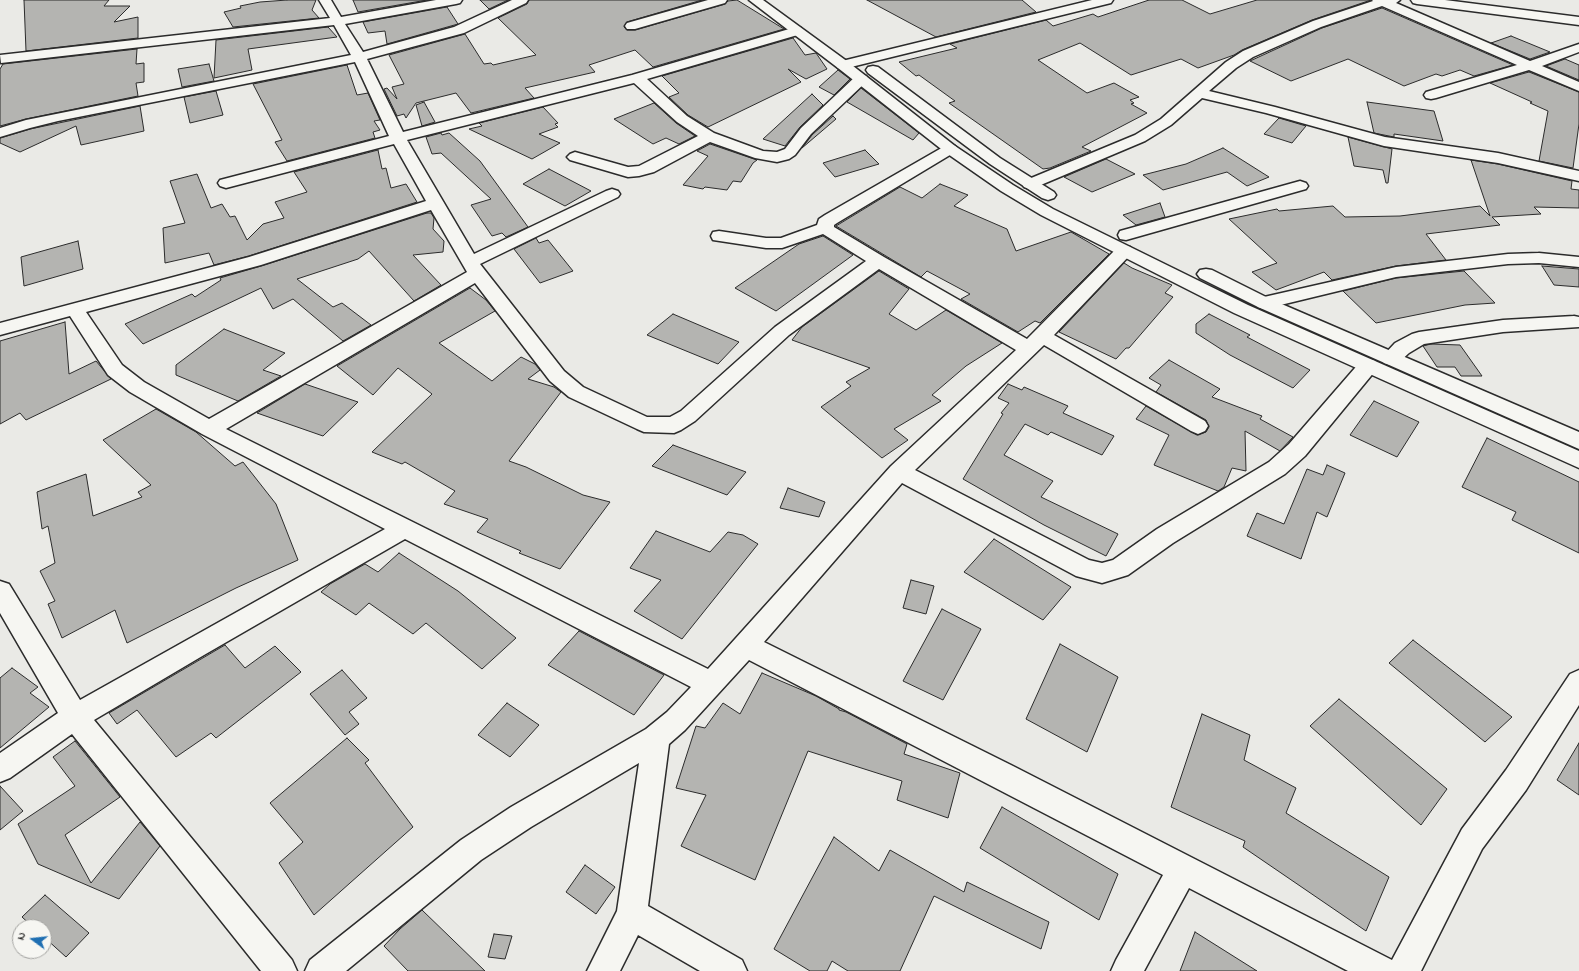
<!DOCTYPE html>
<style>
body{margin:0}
#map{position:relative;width:1579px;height:971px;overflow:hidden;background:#eaeae6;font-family:"Indie Flower",sans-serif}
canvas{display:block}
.north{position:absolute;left:12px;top:919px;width:40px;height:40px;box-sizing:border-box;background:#f6f6f2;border:1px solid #a5a5a2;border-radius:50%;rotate:285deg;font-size:11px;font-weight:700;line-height:16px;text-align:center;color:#2b2b2b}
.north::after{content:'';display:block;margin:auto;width:14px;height:18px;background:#1f6fb2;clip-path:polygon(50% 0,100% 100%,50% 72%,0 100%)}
</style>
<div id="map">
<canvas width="1579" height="971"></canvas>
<div class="north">N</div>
</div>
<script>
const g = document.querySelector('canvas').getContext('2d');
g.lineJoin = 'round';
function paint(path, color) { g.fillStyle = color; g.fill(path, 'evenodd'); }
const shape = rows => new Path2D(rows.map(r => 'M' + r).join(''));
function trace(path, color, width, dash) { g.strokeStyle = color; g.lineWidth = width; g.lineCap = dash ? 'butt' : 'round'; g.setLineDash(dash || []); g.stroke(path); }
const building = shape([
 [24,0,109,0,104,6,130,6,114,22,138,17,138,38,26,51,24,0],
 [287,0,316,0,312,10,319,18,233,27,224,12,241,8,240,6,260,2,287,0],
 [353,0,427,0,358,12,353,0],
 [480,0,508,0,489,9,480,0],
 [529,0,702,0,627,22,624,27,627,30,635,30,725,4,728,1,737,0,784,29,653,67,635,50,589,65,595,72,525,88,534,98,471,113,456,93,416,103,406,118,404,114,397,116,384,89,387,88,397,99,392,87,404,84,389,55,465,34,484,64,491,63,493,65,536,55,498,18,527,4,529,0],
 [867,0,1022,0,1036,12,936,37,867,0],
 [1149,0,1182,0,1210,14,1257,0,1371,0,1312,20,1242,50,1234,55,1198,68,1181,59,1131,75,1080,43,1038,60,1087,93,1114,83,1139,97,1130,100,1134,103,1131,104,1147,113,1082,147,1091,151,1050,168,1043,169,949,103,955,101,919,75,916,76,899,62,957,48,950,44,1046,20,1053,26,1093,14,1098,17,1149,0],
 [447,7,458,24,387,44,385,31,368,33,363,22,447,7],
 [1382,8,1513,65,1474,76,1460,70,1442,76,1436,74,1404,86,1348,59,1291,81,1250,61,1322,28,1382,8],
 [328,27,337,37,248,49,252,70,214,78,216,40,328,27],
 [1511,36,1550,52,1530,59,1491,43,1511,36],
 [793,38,805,55,816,53,827,69,806,79,788,69,801,82,708,127,688,115,669,97,679,93,662,76,793,38],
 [137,49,136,64,144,63,144,82,136,83,138,96,26,119,0,126,0,69,3,64,137,49],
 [1565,59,1579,65,1579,80,1546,66,1565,59],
 [209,64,214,81,182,87,178,69,209,64],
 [347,65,357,95,368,93,380,120,374,121,380,130,373,132,375,138,287,161,275,142,282,140,253,84,347,65],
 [838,70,850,79,834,95,819,87,838,70],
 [1529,72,1579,92,1579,124,1573,168,1539,161,1548,111,1530,103,1532,102,1490,83,1529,72],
 [861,88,919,133,913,140,847,102,861,88],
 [216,91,223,115,190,123,184,97,216,91],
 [812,94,823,105,800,127,785,146,763,139,812,94],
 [424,102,435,122,422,126,416,105,424,102],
 [1367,102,1434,111,1443,141,1394,134,1394,137,1374,133,1367,102],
 [654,103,676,123,695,136,679,144,666,138,653,144,614,119,654,103],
 [140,106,144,131,81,145,76,126,20,152,0,143,0,138,30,129,140,106],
 [543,107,558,123,555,124,558,127,539,134,560,143,532,159,469,129,482,126,479,123,543,107],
 [833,116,836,119,802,148,812,135,833,116],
 [1279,118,1306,126,1292,143,1264,134,1279,118],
 [441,133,442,135,449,133,480,161,528,227,506,237,502,233,492,236,471,205,491,199,441,153,432,154,426,137,441,133],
 [1348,137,1392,149,1388,183,1386,183,1383,170,1354,166,1348,137],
 [710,144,754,159,757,160,753,163,741,182,733,181,727,190,705,187,703,189,683,185,708,156,697,151,710,144],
 [1223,148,1269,177,1247,186,1227,172,1163,190,1143,175,1186,164,1223,148],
 [378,150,382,169,386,168,391,188,406,184,417,202,249,256,214,265,209,253,165,263,163,228,185,223,170,181,197,174,211,208,222,204,230,217,235,216,247,240,263,224,284,218,275,202,307,192,294,172,378,150],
 [865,150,879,164,835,177,823,163,865,150],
 [1106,159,1135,174,1092,192,1064,177,1106,159],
 [1471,160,1498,164,1572,181,1571,189,1579,190,1579,208,1534,207,1541,214,1492,217,1500,225,1426,234,1446,260,1396,266,1332,280,1324,272,1276,290,1252,272,1277,263,1229,219,1277,209,1279,211,1333,206,1345,217,1400,216,1480,206,1490,216,1471,160],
 [549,169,591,191,565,206,523,184,549,169],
 [940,184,968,195,954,206,1007,229,1016,251,1071,232,1109,254,1040,323,1035,321,1018,332,961,299,970,294,927,271,921,277,836,226,900,187,922,198,940,184],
 [1160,203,1165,217,1136,225,1123,215,1160,203],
 [427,213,431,213,434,218,433,229,444,241,443,252,413,255,441,285,414,301,369,251,358,259,297,279,333,307,342,303,371,325,343,341,293,299,273,309,261,288,143,344,125,324,192,294,195,297,221,280,220,278,261,266,427,213],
 [823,236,853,255,776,311,735,288,799,244,823,236],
 [536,238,539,243,548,240,573,271,540,283,514,249,536,238],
 [78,241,83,269,24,286,21,257,78,241],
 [1124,263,1132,268,1172,285,1165,293,1173,297,1129,348,1126,348,1116,359,1059,332,1124,263],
 [1542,266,1579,269,1579,287,1554,285,1542,266],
 [879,271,909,289,889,314,916,330,946,310,1002,343,966,366,932,395,941,401,894,429,908,440,882,458,821,407,851,386,846,382,870,368,792,340,802,327,879,271],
 [1464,271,1495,303,1465,305,1376,323,1343,291,1396,278,1464,271],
 [470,288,486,300,495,311,439,343,492,381,521,357,535,364,540,370,528,379,554,387,561,392,509,461,526,467,583,495,610,502,560,569,519,553,521,551,477,532,488,519,444,504,455,491,405,462,402,464,372,452,432,394,398,368,373,395,337,366,470,288],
 [673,314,739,342,718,364,647,335,673,314],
 [1209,314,1250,335,1247,337,1310,370,1293,388,1230,355,1196,333,1196,324,1209,314],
 [65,322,69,374,96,361,111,379,26,420,20,413,0,424,0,341,65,322],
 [224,329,285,353,263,370,281,376,238,401,176,375,176,365,224,329],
 [1431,344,1460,345,1482,376,1461,376,1455,367,1437,367,1423,346,1431,344],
 [1169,360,1220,389,1212,397,1262,416,1260,419,1293,437,1280,451,1245,431,1246,471,1232,468,1224,487,1218,491,1154,465,1169,435,1136,419,1146,406,1197,435,1206,432,1209,427,1206,420,1156,392,1161,385,1149,378,1169,360],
 [305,384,358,402,323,436,257,413,305,384],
 [1008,384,1022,390,1024,387,1068,406,1063,413,1114,436,1102,455,1051,432,1048,435,1025,424,1004,455,1053,481,1041,497,1118,534,1106,556,1044,525,963,479,1003,414,1001,413,1009,403,998,398,1008,384],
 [1374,401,1419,422,1397,457,1350,435,1374,401],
 [156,409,196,432,235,466,243,462,276,504,298,560,236,588,127,643,115,610,62,638,48,604,55,601,40,571,55,563,48,526,42,529,37,492,86,474,93,516,142,497,138,492,151,485,103,440,156,409],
 [1487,438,1579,482,1579,553,1512,520,1516,512,1462,487,1487,438],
 [673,445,746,472,727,495,652,466,673,445],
 [1327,465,1345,473,1327,517,1317,512,1301,559,1247,536,1257,513,1284,524,1307,469,1323,475,1327,465],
 [788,488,825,502,819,517,780,508,788,488],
 [656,531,710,552,728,532,743,535,758,544,682,639,634,611,661,580,630,568,656,531],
 [994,539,1071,587,1043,620,964,572,994,539],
 [399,553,458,591,516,638,482,669,426,623,413,634,369,603,356,615,321,592,330,584,365,564,378,572,399,553],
 [911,580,934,586,926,614,903,608,911,580],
 [942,609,981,629,943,700,903,681,942,609],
 [579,631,664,675,634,715,548,665,579,631],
 [1413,640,1512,717,1485,742,1389,663,1413,640],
 [1060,644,1118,677,1087,752,1026,719,1060,644],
 [225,645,245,668,275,646,301,672,216,738,211,733,176,757,137,710,117,724,109,713,225,645],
 [12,668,38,687,30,693,49,707,0,748,0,678,12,668],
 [342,670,367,698,349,712,359,724,345,735,310,694,342,670],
 [762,673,816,696,839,709,839,710,846,712,907,744,904,754,960,773,948,818,897,800,902,781,808,751,755,880,681,846,706,795,676,788,696,726,705,728,723,703,740,714,762,673],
 [1339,699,1447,789,1421,825,1310,726,1339,699],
 [507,703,539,725,510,757,478,735,507,703],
 [1202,714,1250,735,1244,760,1296,788,1286,813,1389,877,1366,931,1243,847,1245,841,1171,807,1202,714],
 [347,738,369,760,365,763,413,827,314,915,279,863,303,842,270,803,347,738],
 [75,741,120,797,65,835,91,883,140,822,160,846,119,899,38,864,18,824,75,786,53,757,75,741],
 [1579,743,1579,795,1557,780,1579,743],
 [0,786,23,811,0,830,0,786],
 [1002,807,1118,874,1099,920,980,848,1002,807],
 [834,837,879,871,890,850,964,892,967,882,1049,922,1041,949,934,896,900,971,848,971,832,961,827,971,810,971,774,949,834,837],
 [585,865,615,887,596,914,566,892,585,865],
 [45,895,89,933,66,957,44,937,44,927,33,927,22,917,45,895],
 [422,910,452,939,485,971,408,971,384,946,400,929,422,910],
 [1195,932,1257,971,1180,971,1195,932],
 [494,934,512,936,505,959,488,957,494,934]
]);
paint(building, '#b4b4b1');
trace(building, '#2b2b2b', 1);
const minor = shape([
 [319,0,331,0,341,17,436,0,462,0,460,3,456,4,345,24,363,52,454,27,512,0,528,0,526,3,464,33,367,59,403,132,632,75,796,27,801,28,802,31,801,34,647,79,687,116,714,133,763,151,777,152,785,149,801,128,856,76,861,75,866,76,868,79,866,82,811,134,795,155,789,159,777,162,755,158,710,142,654,172,639,176,628,177,570,160,567,157,570,154,575,152,628,167,639,166,698,136,677,122,634,83,407,140,474,254,606,191,612,189,618,191,620,194,618,197,480,264,564,371,583,387,647,417,670,417,681,411,775,327,866,261,823,234,782,248,766,248,713,240,711,236,713,232,719,231,766,238,781,238,792,234,817,225,819,219,825,215,945,146,950,144,955,146,958,149,955,152,837,223,834,225,834,227,884,257,1027,339,1118,247,1124,246,1130,247,1133,251,1130,255,1054,335,1205,421,1208,426,1205,431,1198,434,1191,431,1044,345,915,470,1089,560,1102,563,1113,560,1157,529,1269,462,1289,444,1361,361,1368,359,1375,361,1378,366,1375,371,1305,456,1285,474,1173,543,1128,575,1102,583,1076,576,902,483,764,642,1013,766,1392,960,1462,829,1506,770,1570,674,1579,670,1579,705,1526,790,1482,849,1421,971,1348,971,1189,888,1144,971,1111,971,1116,960,1163,875,749,660,685,730,669,744,648,906,742,960,747,971,700,971,638,935,620,971,587,971,617,911,639,763,531,827,481,860,346,971,305,971,310,960,461,840,511,807,646,729,667,712,691,687,405,539,204,655,94,720,292,960,297,971,261,971,72,734,10,778,0,782,0,753,58,713,0,613,0,581,9,584,80,700,385,529,202,434,130,392,108,375,70,316,0,335,0,323,249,257,426,201,394,144,226,188,220,186,218,183,220,180,389,136,355,62,58,121,30,128,0,137,0,128,26,120,351,55,334,25,1,63,0,55,330,18,319,0],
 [431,210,467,272,209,419,144,382,122,365,86,312,261,265,431,210],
 [879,269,1016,350,891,466,708,669,226,429,475,283,550,381,569,397,637,429,644,432,674,433,681,430,695,421,789,335,879,269],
 [708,0,727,0,725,3,635,29,627,29,625,26,627,23,708,0],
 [1092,0,1113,0,1111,3,843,69,838,68,836,65,838,62,1092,0],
 [1372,0,1400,0,1396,3,1530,61,1579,44,1579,52,1542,66,1579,82,1579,91,1529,70,1436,98,1431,99,1426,98,1424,95,1426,92,1517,65,1382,6,1321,27,1253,57,1236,68,1209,91,1275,107,1385,137,1498,153,1579,171,1579,181,1498,163,1384,146,1266,113,1202,98,1171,125,1145,141,1036,187,1030,189,1024,187,1022,184,1024,181,1135,135,1161,119,1226,62,1243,51,1313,21,1373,1,1372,0],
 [1411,0,1445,0,1579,17,1579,25,1417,4,1413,3,1411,0],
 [1300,181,1306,183,1308,186,1306,189,1126,240,1120,239,1118,235,1120,231,1300,181],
 [1539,253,1579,257,1579,267,1539,263,1508,264,1396,277,1264,309,1258,307,1255,303,1258,299,1264,297,1396,267,1508,254,1539,253],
 [1574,316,1579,317,1579,327,1503,332,1424,344,1409,353,1398,363,1391,365,1384,363,1381,358,1395,343,1412,334,1419,332,1503,320,1574,316]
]);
const major = shape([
 [749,0,763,0,848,62,955,146,1013,185,1053,209,1248,305,1579,451,1579,468,1234,313,1041,215,1001,191,945,152,838,68,749,0],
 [873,66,878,67,1000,158,1054,192,1056,195,1054,198,1048,200,1042,198,990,164,868,73,866,70,868,67,873,66],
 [1206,269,1212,270,1270,299,1579,432,1579,449,1258,307,1200,278,1197,274,1200,270,1206,269]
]);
trace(minor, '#2b2b2b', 3);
trace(major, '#2b2b2b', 3);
paint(minor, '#f6f6f2');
paint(major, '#f6f6f2');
</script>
